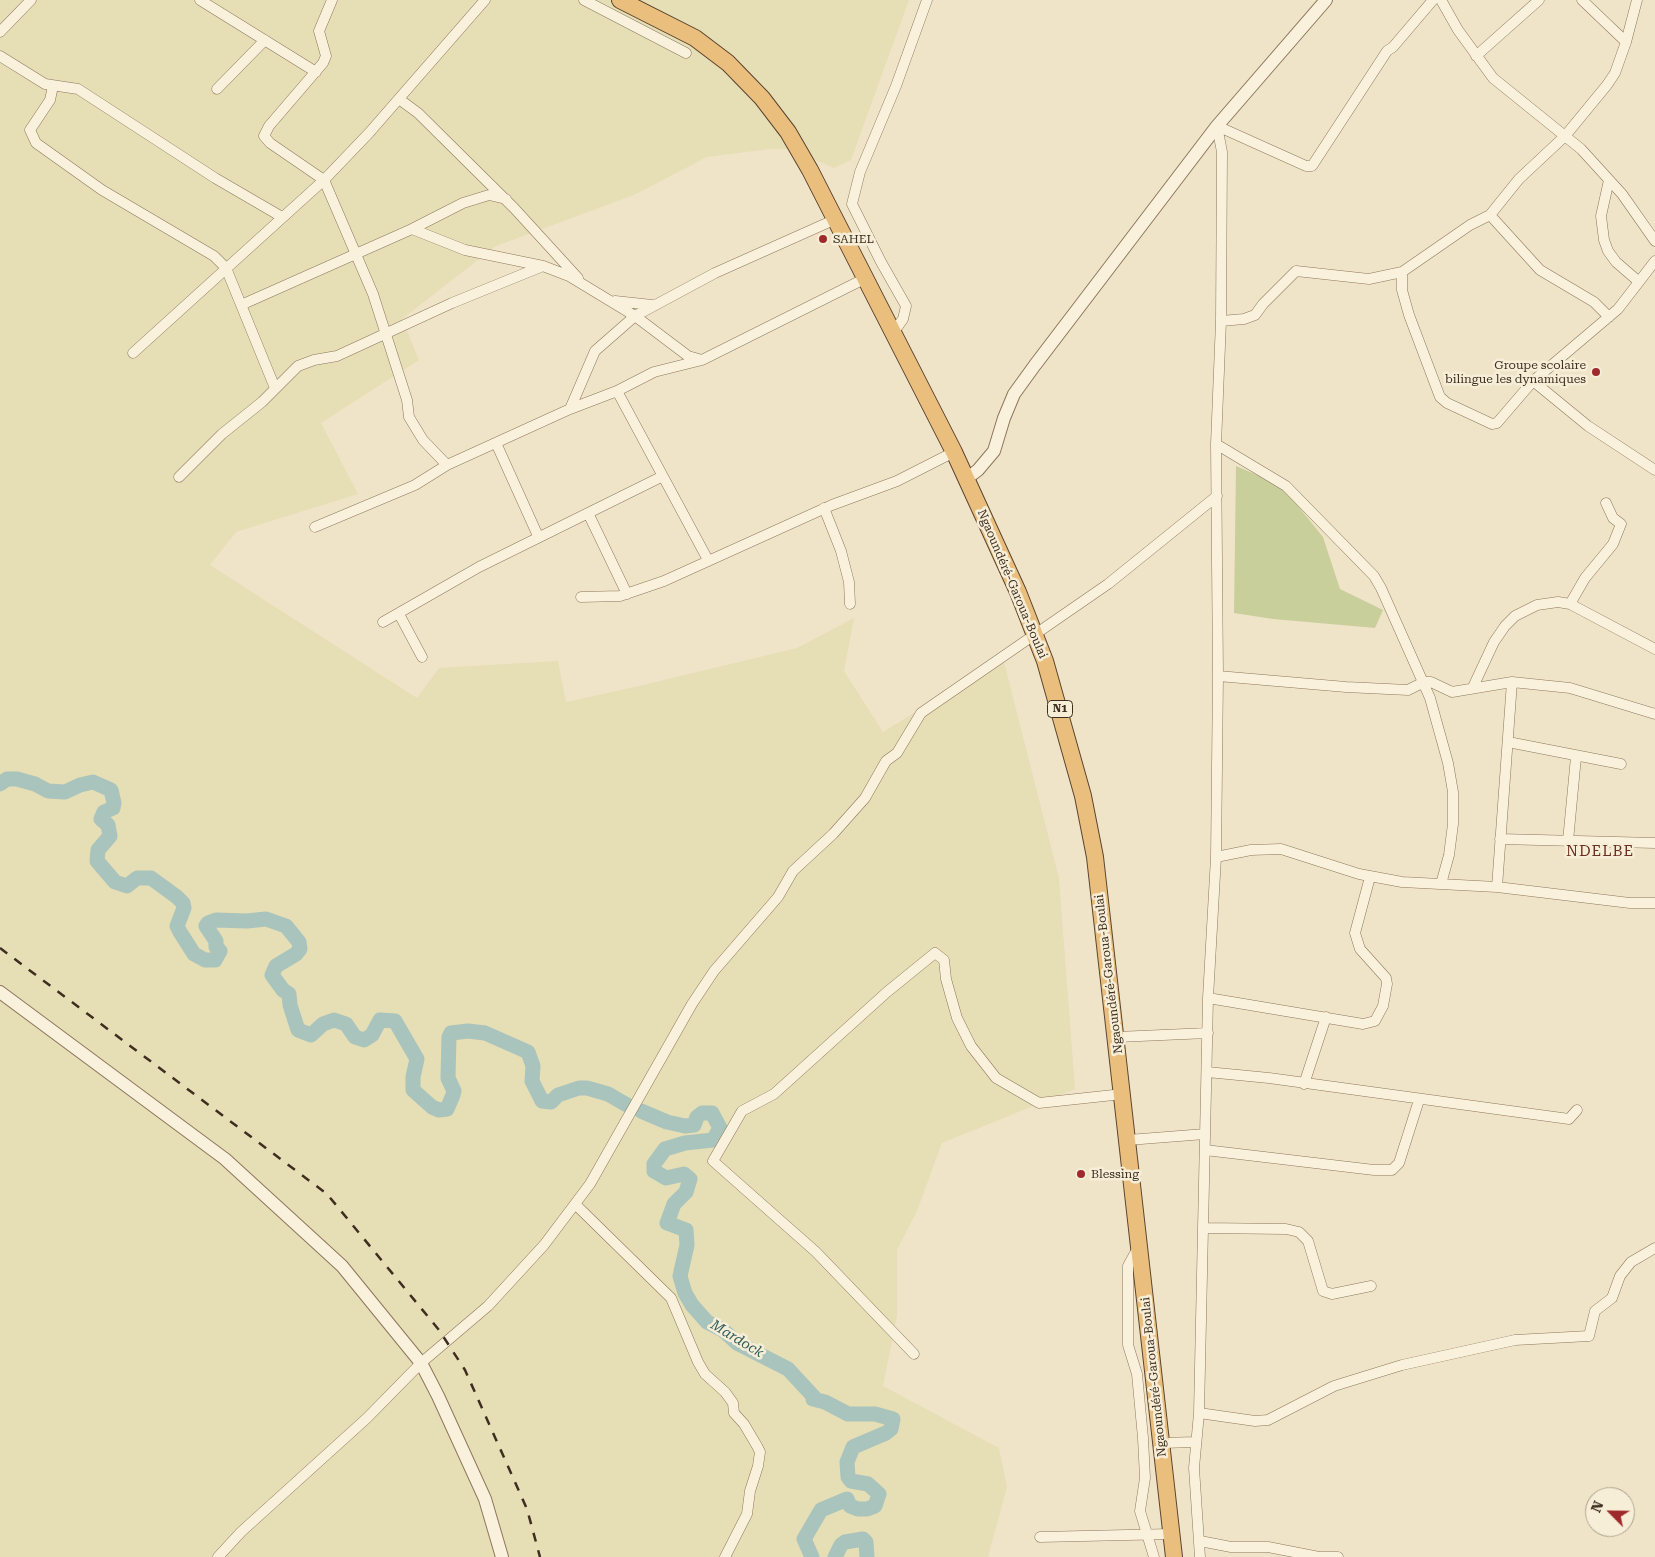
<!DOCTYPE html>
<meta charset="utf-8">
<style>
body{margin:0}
#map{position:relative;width:1655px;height:1557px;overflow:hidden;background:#f0e4c8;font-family:"Roboto Serif",serif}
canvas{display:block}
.north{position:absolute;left:1585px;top:1487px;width:50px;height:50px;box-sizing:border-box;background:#f7eed8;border:1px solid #ada18e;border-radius:50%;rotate:293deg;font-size:14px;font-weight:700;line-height:20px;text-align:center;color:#3d2e20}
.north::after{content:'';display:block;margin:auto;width:18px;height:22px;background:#9e2a2b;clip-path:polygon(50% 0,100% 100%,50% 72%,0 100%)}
</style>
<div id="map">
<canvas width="1655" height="1557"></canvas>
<div class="north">N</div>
</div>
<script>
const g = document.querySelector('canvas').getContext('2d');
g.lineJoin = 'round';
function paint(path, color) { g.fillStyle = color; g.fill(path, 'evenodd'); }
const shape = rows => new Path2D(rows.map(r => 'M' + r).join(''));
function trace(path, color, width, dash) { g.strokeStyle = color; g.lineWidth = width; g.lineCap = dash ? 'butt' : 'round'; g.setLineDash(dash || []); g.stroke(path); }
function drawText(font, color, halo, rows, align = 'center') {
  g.font = font + ' "Roboto Serif",serif'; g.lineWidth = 5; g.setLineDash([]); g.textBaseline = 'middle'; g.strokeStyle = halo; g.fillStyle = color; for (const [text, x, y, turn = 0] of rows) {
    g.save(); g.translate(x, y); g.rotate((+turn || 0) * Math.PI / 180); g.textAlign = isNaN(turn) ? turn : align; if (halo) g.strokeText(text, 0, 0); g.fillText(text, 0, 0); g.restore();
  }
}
paint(shape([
 [0,0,909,0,851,160,834,168,790,149,770,149,707,157,634,195,496,246,402,319,419,360,321,423,358,494,236,532,210,565,417,698,439,668,558,661,566,702,639,686,797,648,854,618,844,671,883,732,1003,658,1059,878,1075,1089,942,1143,917,1211,897,1250,897,1316,883,1386,999,1448,1007,1487,988,1557,0,1557]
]), '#e6deb5');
paint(shape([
 [1236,466,1281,485,1323,537,1340,589,1383,610,1375,628,1273,619,1234,613]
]), '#c9cf9b');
trace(shape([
 [0,784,7,779,17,779,35,784,48,791,65,792,80,785,93,782,111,790,114,803,113,808,104,812,101,819,108,825,110,836,98,850,97,861,115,882,127,886,137,878,151,878,177,897,183,903,184,908,177,926,180,932,194,954,205,960,215,960,220,951,216,947,216,941,206,926,208,923,216,920,247,921,266,919,286,926,299,942,300,949,296,954,276,966,272,975,283,990,289,994,290,1005,298,1030,311,1035,323,1024,334,1020,346,1024,355,1037,364,1040,372,1035,380,1020,395,1021,417,1059,413,1077,413,1090,432,1107,439,1110,447,1109,453,1095,454,1091,448,1078,449,1037,451,1033,468,1031,485,1033,528,1052,533,1066,532,1081,542,1101,551,1102,558,1095,579,1088,587,1088,608,1094,627,1105],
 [641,1111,667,1122,685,1126,694,1125,697,1117,702,1113,712,1113,720,1128,713,1140,685,1143,665,1149,654,1164,654,1171,666,1178,684,1174,690,1179,686,1192,674,1204,667,1223,686,1230,687,1245,680,1276,685,1293,692,1305,707,1322,723,1330,737,1343,788,1369,813,1396,815,1399,813,1399,825,1402,848,1414,875,1414,893,1419,891,1429,886,1433,853,1447,847,1462,848,1477,851,1481,868,1484,879,1494,875,1506,867,1509,858,1509,850,1506,847,1499,821,1510,804,1539,812,1557],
 [835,1557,841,1545,845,1542,863,1539,866,1542,867,1557]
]), '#a9c4bc', 15);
const minor = shape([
 [200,0,316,72],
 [332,0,319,31,326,56,323,63,269,126,264,136,270,143,324,180,373,294,407,400,409,417,423,440,447,465],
 [584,0,686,53],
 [1441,0,1458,30,1493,78,1581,149,1622,194,1655,241],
 [1582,0,1626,42],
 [0,32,31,0],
 [0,56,45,84,78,89,215,178,282,217],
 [1476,56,1539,0],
 [53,86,50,100,30,130,36,143,102,190,214,256,226,268,275,388],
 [217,89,265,40],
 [399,99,418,113,514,208,578,278],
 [1217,126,1306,166,1312,166,1387,51,1393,47,1433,0],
 [1609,180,1601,216,1604,240,1608,251,1616,262,1638,281],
 [1490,215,1540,270,1594,302,1609,317],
 [412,229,465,250,543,266,569,276,635,316,688,356,702,360],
 [1402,272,1402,290,1409,315,1440,397,1447,403,1492,424,1497,423,1533,381,1618,309,1655,261],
 [615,301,652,305],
 [241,305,412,229,463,203,489,195,506,199],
 [1221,321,1244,319,1255,315,1263,304,1296,271,1369,279,1402,272,1470,225,1490,215,1519,179,1565,136,1607,85,1615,73,1626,42,1637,0],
 [893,333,903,319,906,306,881,262,852,204,860,172,896,86,927,0],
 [133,353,324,180,369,133,485,0],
 [1533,381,1588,426,1655,470],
 [617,391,708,560],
 [570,409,595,351,635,316,715,273,836,219],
 [496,443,538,536],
 [1216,444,1286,486,1374,576,1381,588,1430,698,1448,763,1453,792,1453,824,1449,855,1441,884],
 [179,477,222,434,262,402,298,366,314,360,337,356,452,303,543,266],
 [824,508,841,551,849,582,850,604],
 [588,513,627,594],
 [315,527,415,485,447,465,570,409,617,391,654,372,702,360,866,278],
 [581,597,620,596,664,581,832,505,897,481,954,452],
 [1570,604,1585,578,1613,544,1621,524,1613,518,1606,503],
 [399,614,422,657],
 [383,622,479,567,661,477],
 [1218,676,1346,687,1408,690,1424,682,1431,682,1452,692,1512,682,1497,887],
 [1512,682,1570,688,1655,714],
 [1473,687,1494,642,1505,626,1515,616,1537,605,1558,602,1570,604,1655,649],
 [1508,742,1621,764],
 [1500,839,1655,843],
 [1568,841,1576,757],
 [1216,857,1251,850,1281,849,1359,874,1402,882,1497,887,1630,903,1655,903],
 [1208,998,1363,1024,1375,1021,1383,1006,1387,984,1386,978,1360,949,1355,933,1370,877],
 [1117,1037,1208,1033],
 [1207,1072,1269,1078,1569,1119,1577,1110],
 [1304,1084,1326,1017],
 [1128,1140,1205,1134],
 [1205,1150,1374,1170,1392,1170,1399,1163,1419,1100],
 [575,1204,671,1298,698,1362,705,1374,725,1392,733,1403,734,1413,744,1424,757,1446,760,1452,758,1466,750,1491,747,1514,725,1557],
 [1204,1228,1286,1229,1299,1232,1308,1241,1323,1291,1332,1294,1371,1286],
 [1139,1246,1128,1266,1128,1345,1137,1374,1143,1438,1145,1478,1140,1511,1154,1557],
 [914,1354,816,1252,713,1161,742,1111,774,1094,887,992,935,953,944,960,946,979,957,1018,971,1046,996,1078,1039,1103,1123,1094],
 [1199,1413,1255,1421,1268,1420,1334,1386,1402,1365,1515,1340,1589,1336,1595,1311,1612,1298,1620,1276,1631,1262,1655,1248],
 [1162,1443,1195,1442],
 [1040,1537,1171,1534],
 [1200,1541,1231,1547,1268,1547,1319,1557,1338,1557],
 [218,1557,241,1532,367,1418,421,1363,488,1306,544,1245,590,1184,692,1004,714,971,778,897,793,871,833,834,865,798,886,761,897,753,921,713,1108,584,1217,496],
 [1200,1557,1194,1468,1199,1413,1208,998,1216,857,1218,676,1216,444,1221,321,1222,152,1217,126]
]);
const tertiary = shape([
 [966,479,978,470,994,451,1004,418,1014,394,1035,365,1217,126,1326,0],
 [0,992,225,1159,342,1266,421,1363,438,1396,485,1499,502,1557]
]);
const trunk = shape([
 [620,0,695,38,728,63,762,98,788,132,810,170,954,452,1018,592,1045,661,1083,796,1095,857,1174,1557]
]);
trace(minor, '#8d765c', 11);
trace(tertiary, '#8d765c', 14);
trace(trunk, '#5b4430', 18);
trace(minor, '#faf1dc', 10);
trace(tertiary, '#faf1dc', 12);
trace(trunk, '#eabe7c', 16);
trace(shape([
 [0,948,327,1194,439,1330,465,1370,527,1509,540,1557]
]), '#3d2e20', 2.5, [9, 9]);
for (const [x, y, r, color] of [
 [823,239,5,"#9e2a2b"],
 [1596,372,5,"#9e2a2b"],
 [1081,1174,5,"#9e2a2b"]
]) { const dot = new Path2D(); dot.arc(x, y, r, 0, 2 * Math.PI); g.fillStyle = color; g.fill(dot); trace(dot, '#f7eed8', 2); }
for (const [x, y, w] of [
 [1060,709,25]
]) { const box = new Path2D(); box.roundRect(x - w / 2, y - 8.5, w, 17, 4); g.fillStyle = '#f7eed8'; g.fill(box); trace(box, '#3d2e20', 1); }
drawText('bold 11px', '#3d2e20', null, [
 ["N1",1060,709]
]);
drawText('12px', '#3d2e20', '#f7eed8', [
 ["SAHEL",833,239],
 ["Groupe scolaire",1586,365,"right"],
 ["bilingue les dynamiques",1586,379,"right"],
 ["Blessing",1091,1174]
], 'left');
drawText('12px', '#3d2e20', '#f7eed8', [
 ["Ngaoundéré-Garoua-Boulai",1012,584,67],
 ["Ngaoundéré-Garoua-Boulai",1109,974,-97],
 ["Ngaoundéré-Garoua-Boulai",1154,1377,-96]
]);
drawText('italic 14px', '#2f5d5a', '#f7eed8', [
 ["Mardock",737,1339,31]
]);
g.letterSpacing = '1px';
drawText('15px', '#6b2e1e', '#f7eed8', [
 ["NDELBE",1600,852]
]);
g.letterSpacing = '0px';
</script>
